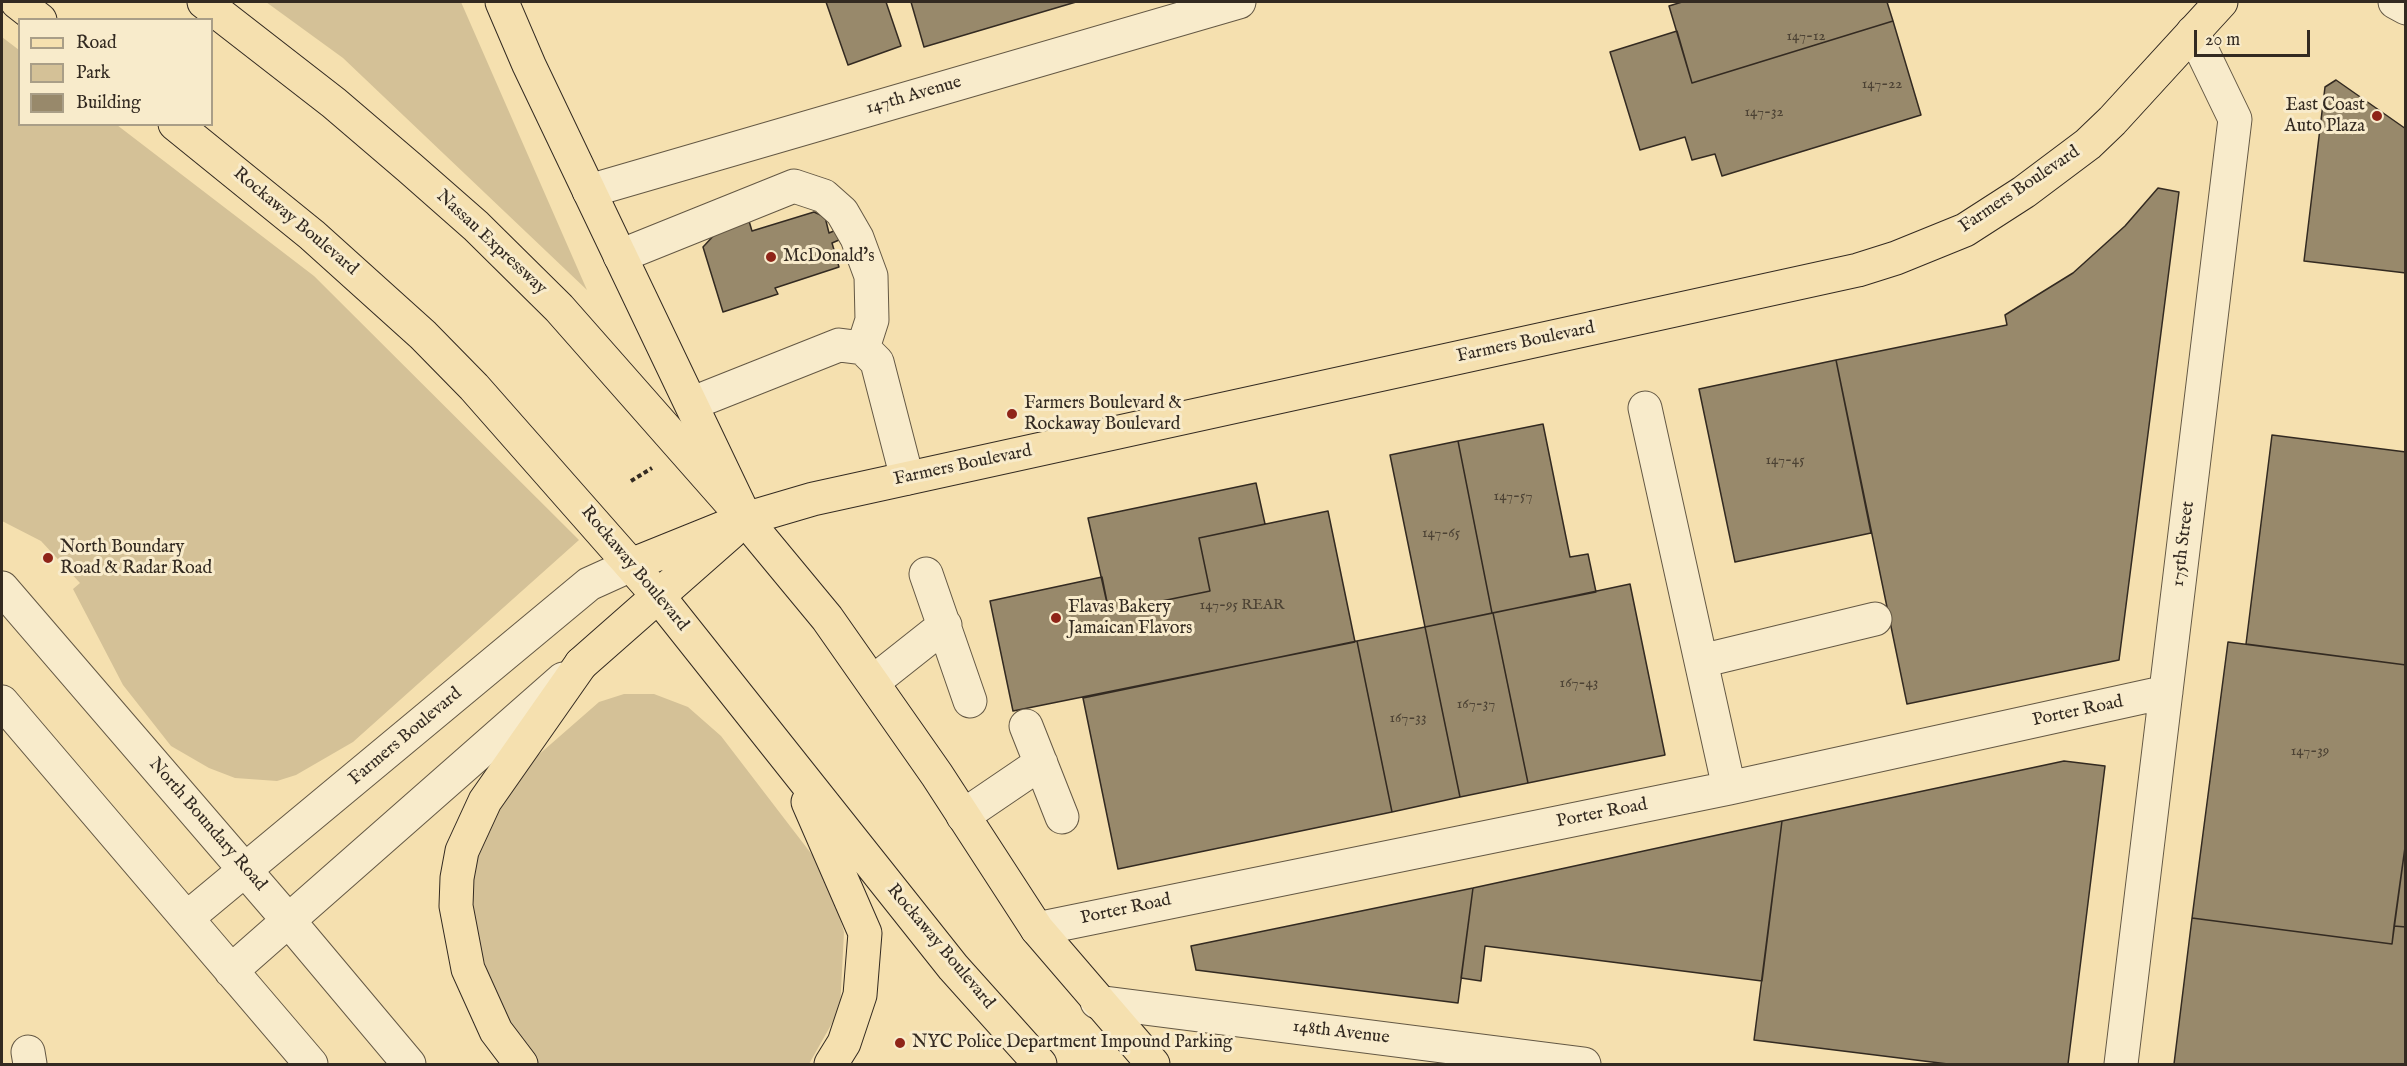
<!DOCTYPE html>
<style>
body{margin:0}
#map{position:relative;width:2407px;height:1066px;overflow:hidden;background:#f5e0af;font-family:"IM FELL English",serif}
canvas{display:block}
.frame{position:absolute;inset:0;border:3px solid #332a21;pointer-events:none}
.legend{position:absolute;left:18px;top:18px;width:195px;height:108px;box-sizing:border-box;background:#f8ebcb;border:2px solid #a99e87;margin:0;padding:8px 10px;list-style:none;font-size:18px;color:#332a21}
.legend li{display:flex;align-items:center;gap:12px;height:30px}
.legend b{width:30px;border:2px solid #a99e87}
.scale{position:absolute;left:2194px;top:30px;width:116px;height:27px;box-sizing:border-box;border:3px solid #332a21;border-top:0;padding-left:8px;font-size:18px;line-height:21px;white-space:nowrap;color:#332a21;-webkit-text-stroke:4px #f8ebcb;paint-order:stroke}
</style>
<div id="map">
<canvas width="2407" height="1066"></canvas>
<div class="frame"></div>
<ul class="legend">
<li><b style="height:8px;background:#f5e0af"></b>Road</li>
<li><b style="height:16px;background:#d4c197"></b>Park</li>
<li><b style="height:16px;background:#98896b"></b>Building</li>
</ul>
<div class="scale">20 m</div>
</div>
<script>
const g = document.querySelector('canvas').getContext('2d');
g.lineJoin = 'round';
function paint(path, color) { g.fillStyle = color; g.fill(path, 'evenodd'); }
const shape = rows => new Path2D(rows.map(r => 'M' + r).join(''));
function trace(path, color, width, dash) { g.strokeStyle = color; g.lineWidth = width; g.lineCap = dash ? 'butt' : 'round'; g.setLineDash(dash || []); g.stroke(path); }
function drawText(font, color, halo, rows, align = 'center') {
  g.font = font + ' "IM FELL English",serif'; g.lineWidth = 6; g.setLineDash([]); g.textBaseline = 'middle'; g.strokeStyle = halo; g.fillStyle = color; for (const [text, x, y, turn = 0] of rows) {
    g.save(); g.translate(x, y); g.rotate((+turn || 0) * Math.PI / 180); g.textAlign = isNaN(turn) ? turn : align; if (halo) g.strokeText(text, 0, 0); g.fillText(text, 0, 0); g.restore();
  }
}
paint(shape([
 [266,2,461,2,587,290,343,58],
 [2,37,19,50,20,124,117,125,314,276,579,540,353,742,296,775,277,781,235,778,209,768,171,746,123,685,73,589,80,583,41,541,2,521],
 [624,694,654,694,688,707,721,736,826,873,844,932,840,1009,809,1064,539,1064,530,1057,497,1001,476,936,471,876,482,831,520,771,599,702]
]), '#d4c197');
const building = shape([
 [826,2,886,2,901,46,848,65,826,2],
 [911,2,1076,2,924,47,911,2],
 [1682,2,1887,2,1893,21,1692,83,1669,6,1682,2],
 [1893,21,1921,115,1722,176,1715,154,1692,160,1685,137,1640,150,1610,52,1677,31,1692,83,1893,21],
 [2336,80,2406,129,2406,273,2304,261,2325,87,2336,80],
 [2158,188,2179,192,2119,660,1907,704,1836,360,2007,325,2005,315,2073,273,2125,226,2158,188],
 [814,212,825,217,829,233,836,230,839,240,832,243,839,267,775,288,778,294,723,312,703,247,717,232,749,221,752,231,814,212],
 [1836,360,1871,533,1735,562,1699,389,1836,360],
 [1543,424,1570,557,1588,554,1596,592,1492,613,1458,441,1543,424],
 [2272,435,2406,452,2406,665,2246,644,2272,435],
 [1458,441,1492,613,1425,627,1390,455,1458,441],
 [1256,483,1265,524,1199,538,1210,591,1109,612,1088,518,1256,483],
 [1328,511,1355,642,1013,711,990,601,1102,577,1109,612,1210,591,1199,538,1328,511],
 [1630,584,1665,755,1528,783,1493,613,1630,584],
 [1493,613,1528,783,1460,797,1425,627,1493,613],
 [1425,627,1460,797,1392,812,1357,641,1425,627],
 [1357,641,1392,812,1118,869,1083,698,1357,641],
 [2228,642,2406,665,2406,840,2392,944,2192,918,2228,642],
 [2064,761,2105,766,2068,1064,1948,1064,1754,1040,1782,821,2064,761],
 [1782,821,1762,981,1485,946,1481,981,1461,978,1473,888,1782,821],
 [2406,840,2406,927,2394,926,2406,840],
 [1473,888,1458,1003,1196,970,1191,946,1473,888],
 [2192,918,2392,944,2394,926,2406,927,2406,1064,2174,1064,2192,918]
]);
paint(building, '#98896b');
trace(building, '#332a21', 1.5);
const minor = shape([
 [2395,2,2406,8],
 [589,191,1239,2],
 [620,256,794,186,824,196,842,212,857,238,871,276,872,320,863,348],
 [693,403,839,345,863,348,877,362,907,478],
 [1645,408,1729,788],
 [926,574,970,701],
 [2,588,288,920,409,1064],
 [1701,661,1875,619],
 [873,682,945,625],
 [2,702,311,1064],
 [1026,726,1062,817],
 [963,816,1041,763],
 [187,918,589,584,631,565],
 [1037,929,1729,788,2166,692],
 [231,971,563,679],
 [1097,1002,1584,1064],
 [28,1052,30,1064],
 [2121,1064,2235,119,2193,32]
]);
const major = shape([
 [502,2,529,65,741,509],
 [631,565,745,519,813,499,1858,270,1896,258,1965,230,2024,192,2088,144,2112,121,2221,2],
 [581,664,731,532]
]);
const highway = shape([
 [17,2,40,20],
 [204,2,334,103,410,168,476,226,559,308,745,519,827,618,937,775,1037,929,1153,1064],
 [175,124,312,235,423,335,474,387,659,597,953,967,1040,1064],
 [808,802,865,933,860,995,844,1043,831,1064],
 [521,1064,496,1031,468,969,456,906,457,878,462,851,485,801,581,664]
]);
trace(minor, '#645844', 35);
trace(major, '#332a21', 35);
trace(highway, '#332a21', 35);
trace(shape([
 [631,481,652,468]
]), '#332a21', 4, [4.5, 3]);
trace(minor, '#f8ebcb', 33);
trace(major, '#f5e0af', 33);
trace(highway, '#f5e0af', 33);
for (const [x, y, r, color] of [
 [2377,116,6,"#8f2418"],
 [771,257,6,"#8f2418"],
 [1012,414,6,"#8f2418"],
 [48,558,6,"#8f2418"],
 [1056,618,6,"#8f2418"],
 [900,1043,6,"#8f2418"]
]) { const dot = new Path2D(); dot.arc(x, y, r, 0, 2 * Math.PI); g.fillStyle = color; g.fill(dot); trace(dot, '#f8ebcb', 2); }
drawText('15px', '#4c4234', null, [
 ["147-12",1806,37],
 ["147-22",1882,85],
 ["147-32",1764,113],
 ["147-45",1785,461],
 ["147-57",1513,497],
 ["147-65",1441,534],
 ["147-95 REAR",1242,606],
 ["167-43",1579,684],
 ["167-37",1476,705],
 ["167-33",1408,719],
 ["147-39",2310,752]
]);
drawText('18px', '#332a21', '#f8ebcb', [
 ["147th Avenue",914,96,-16],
 ["Farmers Boulevard",2020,190,-34],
 ["Rockaway Boulevard",295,222,40],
 ["Nassau Expressway",491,243,43],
 ["Farmers Boulevard",1526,343,-12],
 ["Farmers Boulevard",963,466,-12],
 ["175th Street",2184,544,-83],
 ["Rockaway Boulevard",634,569,50],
 ["Porter Road",2078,712,-12],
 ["Farmers Boulevard",406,737,-40],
 ["Porter Road",1602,814,-11],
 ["North Boundary Road",207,825,49],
 ["Porter Road",1126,910,-12],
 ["Rockaway Boulevard",940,947,50],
 ["148th Avenue",1341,1033,7]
]);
drawText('18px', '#332a21', '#f8ebcb', [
 ["East Coast",2365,106,"right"],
 ["Auto Plaza",2365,127,"right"],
 ["McDonald's",783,257],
 ["Farmers Boulevard &",1024,404],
 ["Rockaway Boulevard",1024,425],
 ["North Boundary",60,548],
 ["Road & Radar Road",60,569],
 ["Flavas Bakery",1068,608],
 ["Jamaican Flavors",1068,629],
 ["NYC Police Department Impound Parking",912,1043]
], 'left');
</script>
